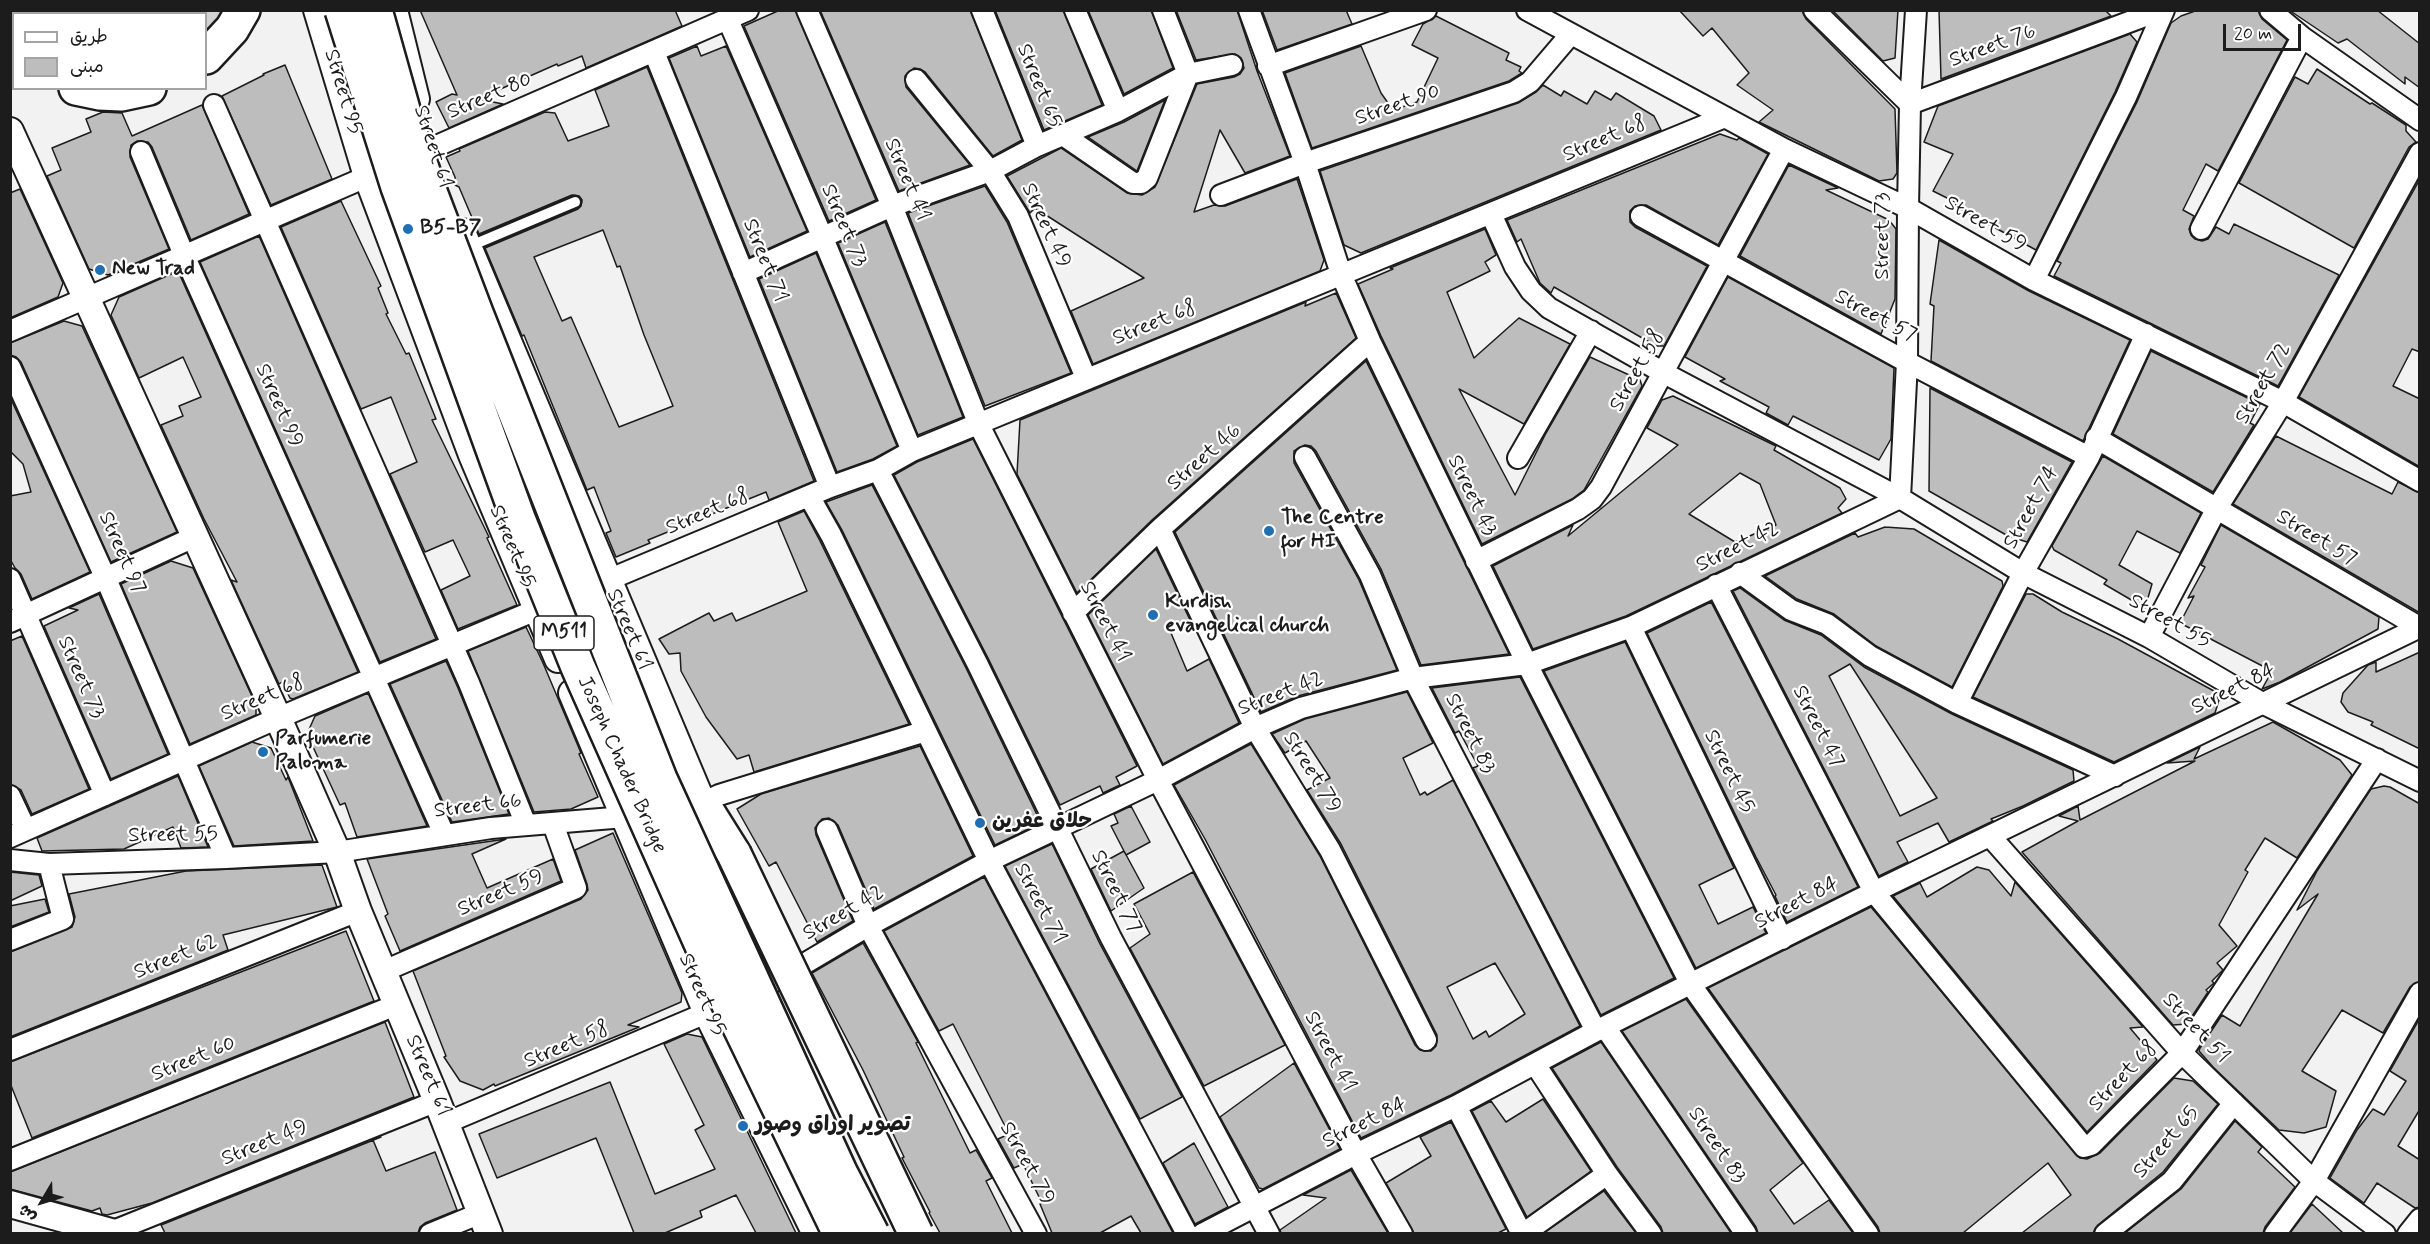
<!DOCTYPE html>
<meta charset="utf-8">
<style>
body{margin:0}
#map{position:relative;width:2430px;height:1244px;overflow:hidden;background:#f2f2f2;font-family:Mynerve,"Playpen Sans Arabic",sans-serif}
canvas{display:block}
.frame{position:absolute;inset:0;border:12px solid #1c1c1c;pointer-events:none}
.legend{position:absolute;left:12px;top:12px;width:195px;height:78px;box-sizing:border-box;background:#fff;border:2px solid #a4a4a4;margin:0;padding:8px 10px;list-style:none;font-size:18px;color:#1c1c1c}
.legend li{display:flex;align-items:center;gap:12px;height:30px}
.legend b{width:30px;border:2px solid #a4a4a4}
.north{position:absolute;left:12px;top:1172px;width:60px;height:60px;-webkit-text-stroke:4px #fff;paint-order:stroke;rotate:232deg;font-size:16px;font-weight:700;line-height:24px;text-align:center;color:#1c1c1c}
.north::after{content:'';display:block;margin:auto;width:21px;height:27px;background:#1c1c1c;clip-path:polygon(50% 0,100% 100%,50% 72%,0 100%)}
.scale{position:absolute;left:2223px;top:24px;width:78px;height:27px;box-sizing:border-box;border:3px solid #1c1c1c;border-top:0;padding-left:8px;font-size:18px;line-height:21px;white-space:nowrap;color:#1c1c1c;-webkit-text-stroke:4px #fff;paint-order:stroke}
</style>
<div id="map">
<canvas width="2430" height="1244"></canvas>
<div class="frame"></div>
<ul class="legend">
<li><b style="height:8px;background:#fff"></b>طريق</li>
<li><b style="height:16px;background:#bdbdbd"></b>مبنى</li>
</ul>
<div class="north">ش</div>
<div class="scale">20 m</div>
</div>
<script>
const g = document.querySelector('canvas').getContext('2d');
g.lineJoin = 'round';
function paint(path, color) { g.fillStyle = color; g.fill(path, 'evenodd'); }
const shape = rows => new Path2D(rows.map(r => 'M' + r).join(''));
function trace(path, color, width, dash) { g.strokeStyle = color; g.lineWidth = width; g.lineCap = dash ? 'butt' : 'round'; g.setLineDash(dash || []); g.stroke(path); }
function drawText(font, color, halo, rows, align = 'center') {
  g.font = font + ' Mynerve,"Playpen Sans Arabic",sans-serif'; g.lineWidth = 4.5; g.setLineDash([]); g.textBaseline = 'middle'; g.strokeStyle = halo; g.fillStyle = color; for (const [text, x, y, turn = 0] of rows) {
    g.save(); g.translate(x, y); g.rotate((+turn || 0) * Math.PI / 180); g.textAlign = isNaN(turn) ? turn : align; if (halo) g.strokeText(text, 0, 0); g.fillText(text, 0, 0); g.restore();
  }
}
paint(shape([
 [14,11,227,11,206,35,206,14,15,14]
]), '#d2d2d2');
const building = shape([
 [420,10,675,10,682,26,586,68,582,56,558,66,557,64,478,99,503,104,449,128,436,102,452,94,457,95,420,10],
 [780,10,795,10,876,200,829,221,744,26,780,10],
 [820,10,970,10,1022,140,993,156,925,72,920,69,914,68,905,76,906,87,970,165,899,191,820,10],
 [995,10,1063,10,1102,105,1044,130,995,10],
 [1088,10,1151,10,1173,68,1124,94,1088,10],
 [1176,10,1237,10,1257,71,1290,156,1245,173,1220,130,1194,212,1214,205,1225,206,1297,179,1324,260,1320,271,1093,364,1071,311,1144,278,1035,208,1030,213,1007,176,1061,148,1127,193,1142,195,1155,187,1197,84,1234,77,1240,74,1244,68,1241,58,1235,54,1196,60,1176,10],
 [1262,10,1346,10,1352,24,1277,50,1262,10],
 [1679,10,1802,10,1806,19,1895,109,1897,173,1893,179,1879,181,1759,122,1773,110,1737,85,1749,73,1712,28,1703,36,1679,10],
 [1832,10,1898,10,1895,58,1883,61,1832,10],
 [1939,10,2105,10,2111,16,1941,79,1939,10],
 [2198,10,2258,10,2262,19,2287,40,2218,171,2206,164,2183,210,2194,216,2189,229,2191,235,2195,239,2202,241,2208,239,2216,227,2229,234,2234,224,2339,275,2278,386,2054,276,2061,263,2057,261,2137,102,2171,23,2181,16,2198,10],
 [2289,10,2377,10,2420,44,2420,88,2405,77,2405,84,2347,39,2338,43,2289,10],
 [1436,16,1509,53,1506,60,1521,67,1519,71,1522,73,1509,81,1312,148,1285,73,1361,46,1381,93,1393,110,1417,102,1438,58,1412,45,1423,24,1436,16],
 [2130,34,2137,42,2115,92,2036,250,1955,206,1957,203,1933,191,1953,154,1924,142,1938,106,2130,34],
 [697,46,701,56,726,46,807,231,750,257,669,58,697,46],
 [285,65,332,179,271,205,222,96,264,75,263,74,285,65],
 [647,67,814,481,769,500,766,492,648,540,650,543,616,557,606,533,611,531,594,487,587,490,524,335,522,336,485,248,578,209,581,206,582,200,579,196,572,195,479,234,459,187,455,185,455,177,446,157,460,151,459,149,545,112,555,113,568,141,609,126,595,90,647,67],
 [603,230,617,267,620,266,644,335,673,406,619,427,571,317,562,321,534,257,603,230],
 [2317,69,2370,104,2372,103,2406,125,2406,131,2416,142,2409,147,2354,248,2239,183,2295,77,2308,84,2317,69],
 [1543,85,1561,96,1564,91,1587,104,1595,91,1611,100,1616,93,1654,116,1661,130,1361,253,1344,245,1320,171,1518,103,1536,92,1543,85],
 [1165,100,1137,171,1088,137,1124,122,1165,100],
 [202,105,249,214,191,240,152,147,148,142,137,141,131,145,130,157,169,249,108,275,89,269,47,176,61,170,52,148,91,132,86,119,103,112,122,113,132,136,202,105],
 [1720,134,1737,140,1739,138,1768,154,1718,245,1646,205,1635,206,1630,211,1630,222,1635,227,1707,266,1664,346,1656,346,1554,287,1551,293,1540,283,1521,239,1517,242,1507,220,1720,134],
 [1789,165,1838,188,1826,190,1889,220,1896,229,1895,299,1881,334,1740,256,1789,165],
 [2420,179,2420,352,2412,349,2393,386,2420,399,2420,467,2299,397,2420,179],
 [985,186,1007,222,1071,373,985,406,908,213,985,186],
 [20,189,63,283,58,297,10,318,10,193,20,189],
 [341,201,381,286,378,288,388,313,386,314,406,354,409,353,436,419,432,420,489,537,487,538,517,605,458,629,441,590,470,576,453,540,425,552,390,474,417,462,391,397,361,409,281,227,341,201],
 [885,222,963,417,918,435,838,243,885,222],
 [1485,229,1496,255,1485,262,1490,271,1447,292,1474,358,1519,318,1570,344,1524,424,1459,389,1515,495,1545,435,1590,357,1640,380,1642,386,1584,490,1572,499,1482,544,1381,336,1358,284,1393,269,1390,268,1485,229],
 [259,236,436,639,380,662,200,262,259,236],
 [1939,240,2029,291,2130,340,2083,441,1931,361,1934,306,1930,304,1939,240],
 [816,253,897,446,873,459,837,472,759,279,816,253],
 [178,271,358,672,293,699,290,698,282,682,279,684,231,580,237,582,204,519,161,425,183,416,179,406,201,397,183,357,139,378,111,315,119,297,178,271],
 [1728,277,1894,368,1891,439,1879,460,1793,416,1788,425,1766,413,1769,407,1720,381,1725,379,1685,357,1728,277],
 [1336,293,1356,338,1152,520,1077,593,1017,474,1020,420,1306,302,1305,306,1336,293],
 [64,321,82,326,177,532,111,562,21,362,16,357,10,355,10,343,64,321],
 [2151,351,2260,404,2250,423,2254,425,2213,492,2113,434,2151,351],
 [1366,361,1509,654,1421,665,1381,569,1316,451,1311,446,1305,445,1294,451,1294,463,1359,580,1397,670,1298,696,1261,712,1175,532,1366,361],
 [1930,388,2072,462,2027,542,2008,536,1929,491,1930,388],
 [1673,396,1776,446,1774,450,1840,488,1846,499,1838,508,1842,513,1626,616,1533,649,1493,566,1573,525,1568,536,1678,445,1647,428,1662,400,1673,396],
 [1740,473,1760,484,1776,525,1735,542,1689,514,1740,473],
 [10,397,90,572,32,599,21,574,15,568,10,559,10,496,31,492,23,464,10,451,10,397],
 [2276,436,2392,494,2398,482,2420,493,2420,613,2233,504,2276,436],
 [973,439,1137,766,1116,777,1120,785,1103,793,1100,786,1060,805,988,658,894,475,917,462,973,439],
 [2103,456,2201,513,2180,553,2137,531,2119,565,2152,584,2145,608,2104,584,2107,580,2054,550,2052,546,2103,456],
 [872,485,966,668,1041,823,995,845,842,530,826,502,872,485],
 [804,511,820,541,909,724,754,772,749,755,737,759,706,717,681,671,680,653,669,654,659,639,709,613,714,621,732,613,736,621,807,591,778,522,804,511],
 [2221,525,2379,617,2378,629,2280,682,2262,689,2272,671,2180,623,2194,596,2188,598,2205,567,2201,565,2221,525],
 [1885,527,1914,529,2002,581,2003,586,1952,687,1876,646,1834,614,1797,599,1765,576,1855,533,1858,537,1885,527],
 [1156,549,1191,622,1171,633,1187,671,1209,659,1239,723,1163,764,1088,615,1156,549],
 [171,561,193,568,256,705,256,715,190,744,121,584,171,561],
 [1740,588,1784,620,1821,635,1864,667,1952,714,2073,770,2074,781,2023,806,1991,819,1993,821,1949,842,1938,823,1897,842,1908,862,1879,876,1733,591,1740,588],
 [1850,664,1937,798,1900,816,1829,676,1850,664],
 [99,594,168,754,111,779,44,626,78,610,69,608,99,594],
 [2026,594,2033,594,2062,612,2118,639,2214,691,2219,700,2215,713,2114,762,1973,697,2026,594],
 [1711,602,1858,887,1787,922,1775,896,1776,895,1756,857,1647,633,1711,602],
 [526,627,543,663,581,753,579,754,598,797,571,809,534,812,468,651,526,627],
 [22,636,89,789,32,814,21,790,10,784,10,641,22,636],
 [1625,642,1734,868,1699,885,1718,924,1753,907,1766,933,1696,968,1544,671,1625,642],
 [2420,652,2420,749,2371,725,2373,722,2348,712,2341,702,2343,693,2368,665,2376,662,2376,672,2420,652],
 [446,661,458,688,509,814,452,822,390,684,446,661],
 [1520,677,1674,978,1601,1015,1473,768,1478,766,1459,731,1455,733,1432,688,1520,677],
 [1407,692,1433,743,1403,758,1420,795,1425,792,1427,795,1453,780,1580,1026,1451,1095,1361,1138,1205,839,1174,785,1251,744,1320,856,1415,1045,1420,1050,1431,1051,1436,1046,1437,1035,1341,844,1307,790,1330,778,1306,741,1285,753,1272,734,1305,719,1407,692],
 [1495,963,1525,1014,1489,1037,1486,1031,1473,1039,1447,987,1495,963],
 [368,693,427,826,357,837,345,803,340,805,307,734,315,716,368,693],
 [2273,722,2340,760,2352,775,2297,858,2265,838,2245,870,2248,872,2219,925,2237,946,2217,963,2223,970,2212,981,2214,983,2206,990,2208,992,2187,1024,2173,1025,2022,852,2078,821,2059,816,2078,806,2080,820,2195,761,2167,763,2200,747,2194,759,2273,722],
 [252,742,271,748,286,780,288,777,313,841,234,846,199,766,252,742],
 [920,746,973,856,874,909,838,825,829,818,822,819,815,828,816,835,853,921,817,942,776,862,769,866,737,809,761,794,920,746],
 [178,776,208,847,181,848,173,827,124,849,42,851,37,838,178,776],
 [2384,786,2390,787,2420,804,2420,981,2410,987,2383,1033,2342,1010,2302,1071,2336,1091,2326,1127,2304,1133,2279,1130,2213,1067,2199,1051,2200,1048,2222,1015,2240,1026,2318,894,2297,910,2317,871,2371,789,2384,786],
 [1131,806,1150,842,1126,855,1111,826,1118,823,1114,814,1131,806],
 [613,833,682,993,681,1002,628,1025,639,1027,495,1086,494,1084,483,1090,460,1081,444,1057,446,1056,413,971,581,899,588,890,587,884,575,850,613,833],
 [506,839,472,854,487,888,553,859,561,881,400,951,385,916,388,914,367,859,506,839],
 [1052,844,1100,944,1182,1097,1140,1119,1005,866,1052,844],
 [1124,851,1144,888,1111,911,1091,869,1124,851],
 [322,865,337,907,223,935,228,950,10,1037,10,952,72,927,75,917,69,894,186,871,322,865],
 [1977,867,1989,870,2011,896,2015,882,2143,1027,2130,1028,2157,1060,2087,1132,1893,896,1920,883,1927,897,1977,867],
 [10,872,39,875,42,886,10,901,10,872],
 [1193,872,1285,1045,1204,1086,1130,948,1150,934,1134,904,1193,872],
 [984,877,1173,1233,1141,1233,1131,1216,1100,1233,1052,1233,1040,1204,1042,1203,1023,1164,1014,1168,998,1139,1009,1134,953,1024,939,1031,884,931,984,877],
 [45,899,49,912,10,927,10,906,45,899],
 [1871,907,2080,1158,2087,1159,2100,1153,2174,1078,2193,1081,2218,1104,2163,1172,2098,1225,2093,1233,2022,1233,2071,1195,2048,1163,1963,1233,1880,1233,1878,1227,1708,988,1871,907],
 [346,931,374,1001,32,1138,10,1083,10,1062,346,931],
 [863,943,918,1042,916,1043,970,1153,976,1150,992,1178,986,1181,1012,1233,940,1233,929,1213,930,1212,902,1158,904,1157,863,1070,812,973,863,943],
 [1686,999,1803,1163,1770,1190,1794,1224,1829,1200,1853,1233,1758,1233,1756,1227,1622,1031,1686,999],
 [2420,1018,2420,1109,2398,1146,2420,1160,2420,1207,2415,1208,2377,1183,2364,1203,2330,1178,2357,1130,2373,1109,2384,1115,2406,1081,2390,1071,2420,1018],
 [385,1022,414,1097,152,1203,107,1215,102,1214,100,1208,92,1211,10,1189,10,1172,385,1022],
 [687,1034,702,1037,796,1233,756,1233,736,1195,700,1211,702,1217,665,1233,634,1233,596,1138,497,1178,479,1134,610,1082,655,1194,715,1169,695,1130,704,1125,664,1044,687,1034],
 [1601,1042,1731,1233,1663,1233,1661,1227,1617,1167,1552,1068,1601,1042],
 [1294,1063,1340,1149,1263,1189,1259,1188,1220,1117,1294,1063],
 [1543,1099,1591,1171,1527,1217,1472,1111,1491,1101,1506,1122,1543,1099],
 [2235,1121,2262,1147,2258,1152,2295,1187,2265,1227,2263,1233,2125,1233,2181,1189,2235,1121],
 [1451,1122,1506,1229,1498,1233,1414,1233,1386,1183,1431,1156,1420,1137,1451,1122],
 [381,1137,373,1140,386,1171,435,1152,457,1210,425,1223,420,1227,418,1233,165,1233,161,1225,381,1137],
 [1194,1143,1228,1207,1195,1224,1163,1163,1194,1143],
 [1351,1170,1388,1233,1281,1233,1280,1230,1326,1198,1303,1195,1351,1170],
 [1604,1191,1636,1233,1544,1233,1604,1191],
 [2312,1204,2343,1233,2290,1233,2312,1204]
]);
paint(building, '#bdbdbd');
trace(building, '#1c1c1c', 1.5);
const service = shape([
 [468,247,575,202]
]);
const minor = shape([
 [807,10,892,206,979,425,1158,780,1356,1154,1402,1234],
 [982,10,1037,146],
 [1075,10,1118,111],
 [1249,10,1305,163,1341,274,1370,341,1527,664,1691,985,1868,1234],
 [1527,10,1784,149,1908,208,2034,280,2283,402,2420,481],
 [1814,10,1910,104,2161,10],
 [2270,10,2302,37,2420,120],
 [728,20,822,236,912,451],
 [654,52,830,487],
 [1268,66,1426,10],
 [916,80,990,171,1018,216,1086,378],
 [214,105,469,683,526,825],
 [1063,135,1133,183,1141,183,1147,178,1188,74,1163,10],
 [141,152,184,255,444,834],
 [409,158,748,10],
 [1221,195,1305,163,1514,92,1530,82,1570,35],
 [1491,214,1515,267,1531,291,1549,308,1664,373,1900,498,2023,573,2149,637,2262,703,2420,781],
 [1641,216,1907,362,2089,457],
 [2201,229,2302,37],
 [743,273,892,206,990,171,1037,146,1118,111,1188,74,1232,65],
 [2034,280,2126,97,2164,10],
 [10,331,380,171],
 [10,367,106,579,226,858],
 [2096,438,2419,627],
 [1305,457,1370,575,1413,678,1596,1031],
 [1518,458,1591,331],
 [878,470,977,663,1111,938,1269,1234],
 [809,496,831,535,989,861,1187,1234],
 [1900,498,1907,362,1908,208,1910,104,1916,10],
 [1160,529,1255,728,1330,850,1426,1040],
 [1476,561,1578,509,1592,499,1601,487,1784,149],
 [1740,573,1791,610,1827,624,1870,656,1957,703,2115,776],
 [10,579,105,795],
 [1716,585,1874,892,2084,1147,2091,1145,2182,1053,2377,759],
 [1073,613,1160,529,1370,341],
 [10,622,194,537],
 [1631,627,1782,939],
 [2149,637,2217,508,2283,402,2420,153],
 [1957,703,2023,573,2089,457,2146,334],
 [10,796,26,830],
 [702,803,719,795,926,731],
 [827,830,868,926,1036,1234],
 [1990,836,2182,1053,2314,1181,2385,1234],
 [10,837,278,718,830,487,878,470,912,451,1725,117],
 [10,860,49,864,226,858,337,852,491,828,625,817],
 [10,940,63,919,49,864],
 [384,971,576,888,553,824],
 [747,994,777,980,868,926,989,861,1158,780,1255,728,1301,708,1413,678,1527,664,1631,627,1900,498],
 [1605,1027,1746,1234],
 [10,1050,358,911],
 [1535,1064,1607,1174,1651,1234],
 [1456,1106,1522,1234],
 [446,1123,718,1008],
 [10,1160,396,1005],
 [111,1232,437,1101],
 [430,1234,481,1213],
 [1202,1234,1356,1154,1456,1106,1596,1031,1874,892,2420,627],
 [1523,1234,1607,1174],
 [2105,1234,2172,1181,2234,1103],
 [2275,1234,2314,1181,2420,993],
 [2408,1234,2420,1219]
]);
const tertiary = shape([
 [317,10,367,176,472,455,558,659],
 [394,10,416,99],
 [10,131,278,718,337,852,358,911,437,1101,489,1234],
 [462,232,710,821],
 [572,693,707,1013,816,1234],
 [10,1204,118,1234]
]);
const motorway = shape([
 [10,40,14,44],
 [206,57,232,29,243,10],
 [76,88,100,93,121,94,149,88],
 [702,803,734,854]
]);
trace(service, '#1c1c1c', 15);
trace(minor, '#1c1c1c', 24);
trace(tertiary, '#1c1c1c', 30);
trace(motorway, '#1c1c1c', 38);
trace(service, '#fff', 10);
trace(minor, '#fff', 20);
trace(tertiary, '#fff', 26);
trace(motorway, '#fff', 33);
const motorwayBridge = shape([
 [342,10,398,187,519,521,578,667,721,988,840,1234],
 [375,10,405,117,427,184,476,313,660,779,840,1172,872,1234],
 [734,854,916,1234]
]);
trace(motorwayBridge, '#1c1c1c', 38, []);
trace(motorwayBridge, '#fff', 33);
for (const [x, y, r, color] of [
 [408,229,6,"#1f6fb2"],
 [100,270,6,"#1f6fb2"],
 [1269,531,6,"#1f6fb2"],
 [1153,615,6,"#1f6fb2"],
 [263,752,6,"#1f6fb2"],
 [980,823,6,"#1f6fb2"],
 [743,1126,6,"#1f6fb2"]
]) { const dot = new Path2D(); dot.arc(x, y, r, 0, 2 * Math.PI); g.fillStyle = color; g.fill(dot); trace(dot, '#fff', 2); }
for (const [x, y, w] of [
 [564,633,60]
]) { const box = new Path2D(); box.roundRect(x - w / 2, y - 17, w, 34, 4.5); g.fillStyle = '#fff'; g.fill(box); trace(box, '#1c1c1c', 1.5); }
drawText('bold 20px', '#1c1c1c', null, [
 ["M511",564,633]
]);
drawText('21px', '#1c1c1c', '#fff', [
 ["Street 76",1993,47,-20],
 ["Street 65",1038,86,68],
 ["Street 95",342,92,73],
 ["Street 80",490,97,-23],
 ["Street 90",1398,106,-19],
 ["Street 68",1605,140,-23],
 ["Street 61",432,147,72],
 ["Street 41",906,180,67],
 ["Street 59",1985,225,30],
 ["Street 73",843,226,67],
 ["Street 49",1045,226,65],
 ["Street 73",1884,236,-90],
 ["Street 71",764,261,68],
 ["Street 57",1875,317,28],
 ["Street 68",1155,324,-22],
 ["Street 58",1638,371,-61],
 ["Street 72",2264,384,-60],
 ["Street 99",278,406,66],
 ["Street 46",1205,458,-41],
 ["Street 43",1471,496,64],
 ["Street 74",2032,508,-61],
 ["Street 68",708,513,-23],
 ["Street 57",2316,539,31],
 ["Street 95",511,547,67],
 ["Street 42",1738,548,-26],
 ["Street 97",121,553,66],
 ["Street 41",1104,622,63],
 ["Street 55",2169,622,29],
 ["Street 61",628,630,67],
 ["Street 73",80,678,66],
 ["Street 84",2234,690,-26],
 ["Street 42",1281,695,-21],
 ["Street 68",263,699,-23],
 ["Street 47",1817,727,63],
 ["Street 83",1469,734,63],
 ["Joseph Chader Bridge",621,765,66],
 ["Street 45",1728,772,64],
 ["Street 79",1311,773,58],
 ["Street 66",478,807,-7],
 ["Street 55",173,836,-1],
 ["Street 77",1115,892,64],
 ["Street 59",501,894,-23],
 ["Street 71",1039,904,62],
 ["Street 84",1797,904,-27],
 ["Street 42",844,914,-30],
 ["Street 62",176,958,-22],
 ["Street 95",701,995,66],
 ["Street 51",2195,1029,47],
 ["Street 58",567,1046,-23],
 ["Street 41",1329,1052,62],
 ["Street 60",194,1060,-22],
 ["Street 61",427,1076,67],
 ["Street 68",2124,1077,-46],
 ["Street 84",1365,1124,-26],
 ["Street 65",2167,1143,-49],
 ["Street 49",265,1144,-22],
 ["Street 83",1716,1146,56],
 ["Street 79",1026,1164,61]
]);
drawText('bold 21px', '#1c1c1c', '#fff', [
 ["B5-B7",420,229],
 ["New Trad",112,270],
 ["The Centre",1281,519],
 ["for HI",1281,543],
 ["Kurdish",1165,603],
 ["evangelical church",1165,627],
 ["Parfumerie",275,740],
 ["Paloma",275,764],
 ["حلاق عفرين",992,823],
 ["تصوير اوراق وصور",755,1126]
], 'left');
</script>
